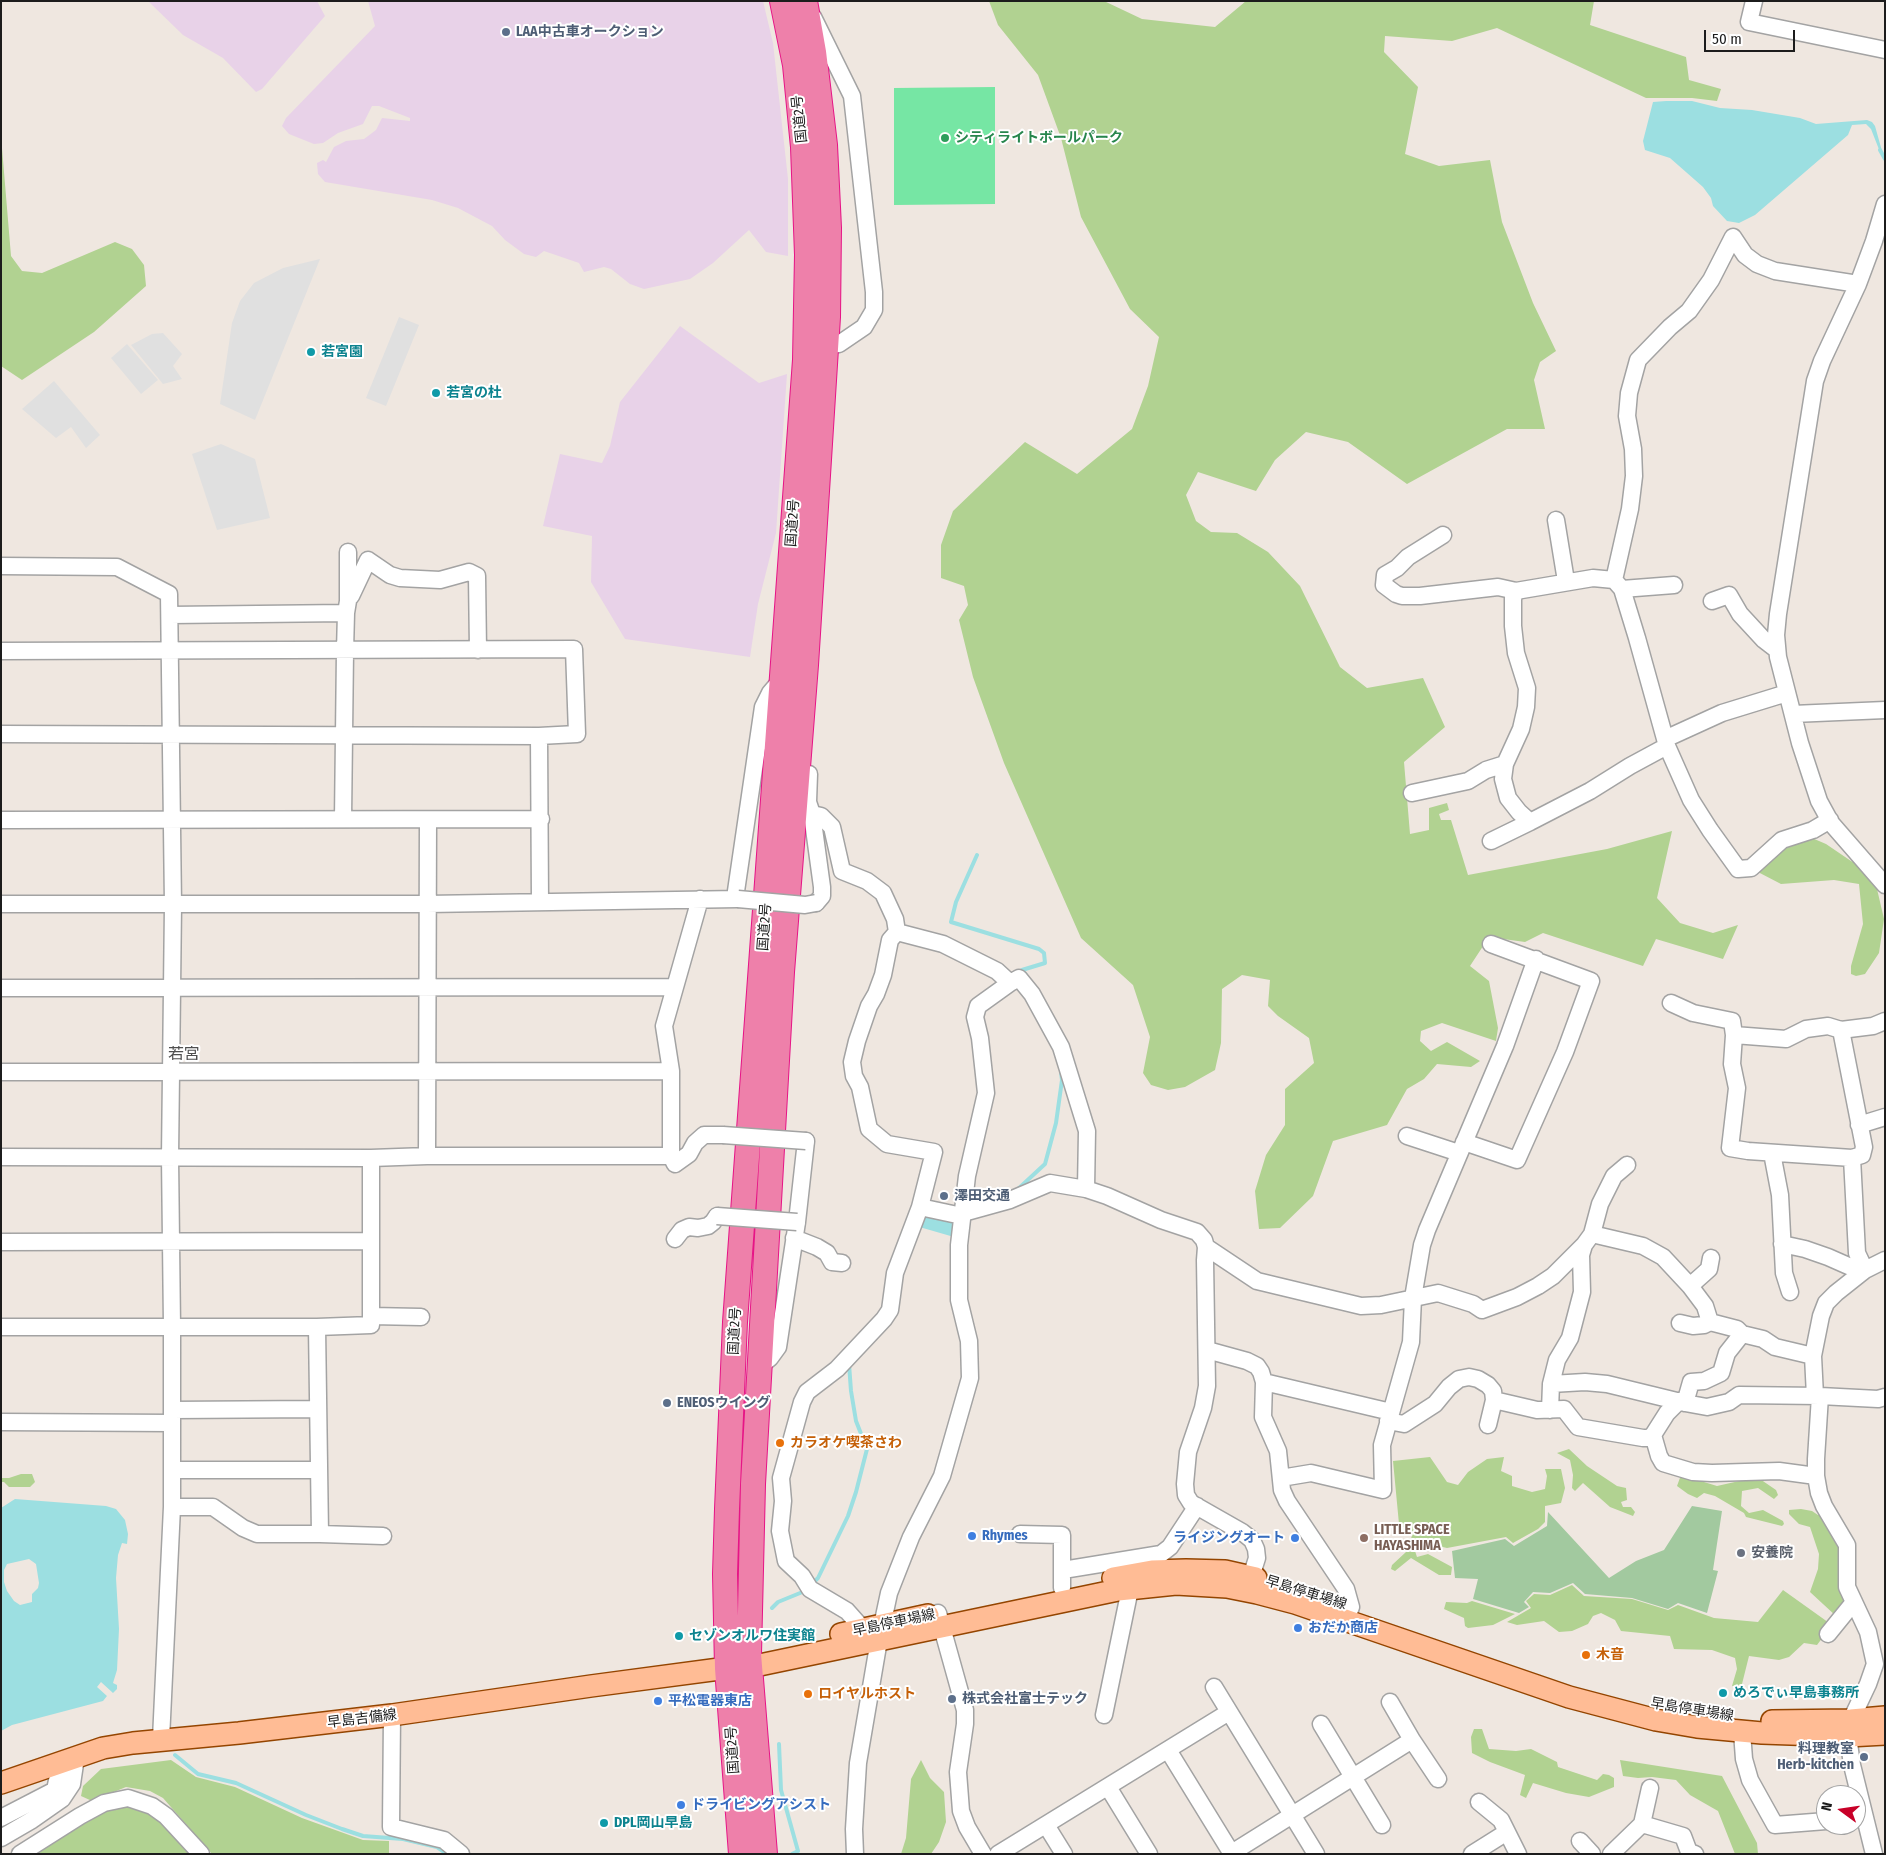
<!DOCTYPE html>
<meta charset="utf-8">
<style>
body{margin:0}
#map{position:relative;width:1886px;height:1855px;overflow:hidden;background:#efe7e0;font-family:"Fira Sans Condensed",sans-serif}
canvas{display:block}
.frame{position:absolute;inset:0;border:2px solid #1c1c1c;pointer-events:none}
.north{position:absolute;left:1816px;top:1785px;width:50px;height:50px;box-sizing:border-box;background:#fff;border:1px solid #a4a4a4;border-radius:50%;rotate:284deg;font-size:14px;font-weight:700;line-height:20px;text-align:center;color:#1c1c1c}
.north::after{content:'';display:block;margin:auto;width:18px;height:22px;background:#c80028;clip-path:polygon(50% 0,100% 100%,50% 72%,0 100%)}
.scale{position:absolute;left:1704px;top:30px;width:91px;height:22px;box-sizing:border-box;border:2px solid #1c1c1c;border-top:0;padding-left:6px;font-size:15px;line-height:18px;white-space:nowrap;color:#1c1c1c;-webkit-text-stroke:4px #fff;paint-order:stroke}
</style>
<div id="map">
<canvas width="1886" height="1855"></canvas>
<div class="frame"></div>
<div class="north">N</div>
<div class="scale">50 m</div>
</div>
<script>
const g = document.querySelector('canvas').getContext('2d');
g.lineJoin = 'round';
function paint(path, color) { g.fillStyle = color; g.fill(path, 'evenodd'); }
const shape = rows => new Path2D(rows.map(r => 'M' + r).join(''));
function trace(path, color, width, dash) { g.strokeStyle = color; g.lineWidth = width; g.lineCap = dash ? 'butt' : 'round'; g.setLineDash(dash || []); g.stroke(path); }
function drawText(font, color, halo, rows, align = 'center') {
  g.font = font + ' "Fira Sans Condensed","Noto Sans JP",sans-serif'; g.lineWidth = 4; g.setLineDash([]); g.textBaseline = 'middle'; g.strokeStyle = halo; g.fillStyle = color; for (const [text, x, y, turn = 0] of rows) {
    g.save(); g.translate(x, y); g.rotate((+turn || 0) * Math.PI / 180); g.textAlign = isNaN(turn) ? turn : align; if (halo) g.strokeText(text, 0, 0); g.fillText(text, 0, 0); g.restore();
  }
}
paint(shape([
 [317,1,325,16,262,89,256,92,223,58,183,35,149,2],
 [368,1,763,1,773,43,788,179,788,256,766,252,749,230,713,263,690,279,644,289,630,284,611,269,604,267,584,272,579,263,544,251,536,257,524,254,505,240,492,226,458,208,432,200,325,182,318,174,317,163,323,160,326,162,334,147,346,141,364,139,376,130,382,118,410,121,410,118,379,106,372,106,363,124,338,133,323,143,314,144,289,134,282,126,286,118,375,26],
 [680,326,759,383,787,374,776,533,758,604,750,657,625,639,591,582,592,536,543,526,560,454,602,463,610,446,620,402]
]), '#e8d2e8');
paint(shape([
 [989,1,1104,1,1142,19,1215,27,1246,1,1594,1,1590,25,1686,57,1689,80,1721,89,1717,101,1692,98,1646,98,1497,28,1452,41,1385,36,1384,52,1418,87,1405,154,1439,166,1490,160,1502,222,1533,303,1556,351,1540,362,1534,380,1545,429,1507,429,1407,484,1348,442,1306,432,1275,460,1256,491,1198,472,1186,495,1196,521,1211,532,1237,533,1268,552,1300,586,1340,667,1367,688,1423,678,1445,727,1404,762,1410,834,1429,830,1429,808,1447,803,1449,810,1439,814,1441,820,1451,820,1468,875,1607,849,1672,831,1657,898,1680,923,1713,933,1738,925,1723,959,1656,939,1643,966,1543,933,1525,942,1489,937,1470,966,1489,981,1498,1028,1496,1041,1442,1023,1421,1031,1420,1041,1431,1051,1447,1042,1480,1061,1471,1067,1437,1064,1424,1079,1407,1089,1387,1125,1333,1141,1313,1196,1280,1228,1259,1229,1255,1191,1266,1155,1285,1125,1285,1089,1314,1063,1309,1038,1278,1016,1268,1006,1270,980,1242,975,1222,989,1221,1043,1215,1070,1185,1087,1168,1090,1151,1085,1143,1073,1150,1037,1133,985,1081,938,1004,763,973,677,959,620,968,605,964,586,941,578,941,545,953,511,1025,442,1077,474,1132,429,1148,386,1159,337,1130,309,1081,217,1061,138,1038,75,998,25],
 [1,136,11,256,22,271,42,273,115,242,132,249,144,265,146,286,94,332,22,380,1,366],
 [1812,838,1826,844,1851,861,1866,869,1877,889,1884,919,1879,953,1865,974,1856,976,1851,974,1851,966,1863,924,1859,884,1834,880,1781,884,1756,871,1784,845],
 [1569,1449,1587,1466,1617,1486,1626,1488,1627,1500,1621,1502,1623,1507,1631,1507,1635,1512,1633,1516,1610,1507,1583,1483,1575,1491,1572,1488,1573,1475,1570,1460,1557,1453],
 [1430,1457,1447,1482,1458,1485,1468,1472,1487,1459,1504,1457,1501,1471,1512,1476,1512,1486,1532,1492,1545,1489,1547,1476,1545,1469,1561,1469,1565,1488,1561,1503,1545,1506,1545,1522,1538,1529,1513,1543,1506,1537,1447,1548,1426,1543,1415,1551,1417,1557,1428,1554,1452,1567,1451,1575,1439,1575,1411,1558,1395,1571,1391,1569,1392,1565,1406,1552,1413,1533,1399,1524,1393,1461],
 [21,1474,32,1474,35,1482,30,1487,9,1487,4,1482,1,1482,1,1478,9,1478],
 [1681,1475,1717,1486,1757,1477,1776,1490,1778,1495,1774,1499,1758,1488,1742,1491,1741,1506,1749,1513,1763,1510,1783,1521,1784,1524,1782,1526,1746,1517,1744,1513,1715,1496,1704,1493,1697,1498,1688,1494,1677,1486],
 [1801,1509,1812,1511,1818,1515,1822,1513,1843,1547,1848,1598,1836,1616,1810,1592,1818,1569,1819,1554,1810,1527,1799,1524,1789,1514,1789,1510],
 [1572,1585,1584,1596,1632,1599,1668,1610,1678,1605,1714,1618,1758,1622,1783,1590,1832,1625,1817,1645,1804,1643,1789,1657,1779,1660,1749,1656,1741,1688,1732,1686,1737,1669,1735,1658,1712,1650,1674,1649,1670,1636,1621,1631,1615,1620,1601,1613,1593,1616,1588,1624,1572,1631,1559,1632,1544,1621,1517,1625,1507,1622,1531,1608,1526,1601,1534,1594,1550,1595],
 [1472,1601,1515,1614,1493,1625,1468,1628,1465,1626,1464,1618,1444,1609,1446,1602,1467,1603],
 [1474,1729,1482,1729,1489,1749,1516,1751,1531,1749,1557,1762,1558,1767,1597,1780,1603,1774,1609,1775,1614,1778,1614,1787,1589,1797,1566,1793,1533,1783,1526,1798,1520,1795,1525,1775,1490,1762,1472,1753,1471,1737],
 [171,1760,196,1777,235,1787,302,1818,363,1840,389,1841,389,1854,212,1854,163,1798,150,1791,126,1787,92,1801,81,1796,83,1786,101,1769],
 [921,1760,930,1778,944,1792,946,1822,939,1842,931,1854,901,1854,906,1838,911,1779],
 [1620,1760,1722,1776,1757,1843,1758,1854,1735,1854,1718,1811,1690,1795,1676,1780,1652,1777,1638,1778,1623,1776],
 [133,1805,160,1818,189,1854,30,1854,109,1809]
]), '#b1d291');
paint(shape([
 [1692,1506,1722,1511,1713,1570,1718,1571,1707,1613,1678,1603,1668,1609,1632,1598,1585,1594,1573,1583,1550,1593,1533,1592,1524,1602,1529,1607,1519,1613,1473,1599,1478,1579,1455,1578,1452,1551,1505,1539,1514,1546,1547,1526,1548,1512,1609,1578,1636,1561,1664,1550]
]), '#a2c99f');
paint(shape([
 [995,87,995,204,894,205,894,88]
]), '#76e6a4');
paint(shape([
 [320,259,255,420,220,404,232,323,240,301,254,283,283,268],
 [399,317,419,325,386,406,366,398],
 [163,333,182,354,173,366,182,379,163,384,131,345,152,334],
 [127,344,158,380,141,394,111,358],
 [54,381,100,435,86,448,71,427,56,438,22,409],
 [221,444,255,459,270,518,217,530,192,454]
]), '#e0e0e0');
paint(shape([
 [1666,101,1692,101,1720,108,1752,110,1800,118,1816,124,1867,120,1872,122,1875,126,1882,151,1880,152,1871,129,1866,124,1852,125,1848,135,1755,215,1739,223,1727,221,1713,206,1711,198,1703,187,1670,158,1645,150,1643,141,1653,102],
 [927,1212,955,1220,954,1237,916,1226],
 [15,1499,106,1506,116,1509,125,1520,128,1534,127,1544,122,1543,118,1555,116,1578,119,1629,117,1670,113,1683,117,1685,117,1689,113,1693,101,1682,97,1687,107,1696,103,1701,12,1725,1,1731,1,1508],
 [29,1559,36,1564,39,1583,38,1588,32,1594,32,1602,20,1605,14,1601,7,1591,4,1582,4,1570,7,1564]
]), '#9cdfe1');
trace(shape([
 [1880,150,1885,159],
 [977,855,956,902,951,922,1039,949,1044,953,1045,963,1022,970,1026,975],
 [1018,1189,1045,1164,1056,1123,1062,1080,1061,1072],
 [812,1584,818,1578,848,1516,856,1492,867,1449,856,1421,851,1391,849,1364],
 [772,1608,778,1602,805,1591],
 [779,1744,781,1790,798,1851,792,1854],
 [175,1755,198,1774,236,1783,306,1815,342,1829,363,1836,403,1839,437,1847,447,1854]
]), '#9cdfe1', 4);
const minor = shape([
 [1754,1,1749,22,1885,50],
 [813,17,852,96,874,292,874,310,864,327,839,344,827,345],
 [1885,204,1874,241,1858,284,1822,361,1815,381,1778,614,1776,635,1778,657,1800,743,1819,801,1831,823,1885,885],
 [1556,520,1566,581],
 [1443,535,1408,557,1397,568,1385,575,1384,585,1396,594,1402,596,1420,596,1498,587,1516,591],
 [1,566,117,567,169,594,173,905,170,1157,172,1326,172,1507,161,1739],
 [1614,580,1630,509,1634,476,1633,449,1627,416,1629,393,1638,360,1670,327,1689,311,1711,280,1733,237,1745,255,1757,264,1775,271,1858,284],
 [1622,589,1674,585],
 [351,596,368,560,390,575,400,578,440,580,469,572,477,576,478,650],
 [1712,601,1729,595,1740,614,1764,640,1777,650],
 [170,615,346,613],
 [1,651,574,649,577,734,539,736,540,902],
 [1793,714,1885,710],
 [1,734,539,736],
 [1665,739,1722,713,1787,693],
 [1667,746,1630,766,1590,791,1530,822,1519,812,1508,798,1503,779,1505,764,1521,729,1526,707,1527,688,1516,653,1513,626,1513,598,1516,591,1593,578,1614,580,1622,589,1637,638,1667,746,1691,800,1710,830,1738,869,1751,868,1782,840,1813,830,1830,820],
 [809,774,808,802,812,814,822,887,822,896,816,903],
 [1412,793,1468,781,1486,770,1505,764],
 [812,814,821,816,832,827,842,871,867,881,883,893,895,919,897,932],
 [343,819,345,651,346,613,348,601,348,552],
 [1,820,541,819],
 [1491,841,1530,822],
 [735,898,763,707,770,693,782,679],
 [1,904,427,904,738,899],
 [897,932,890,940,883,975,876,994,869,1006,857,1041,852,1062,854,1076,860,1087,869,1129,887,1144,934,1152,920,1207],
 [1010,983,1019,978,1032,994,1061,1047,1087,1131,1086,1189],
 [1,988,674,987],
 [1671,1003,1693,1013,1732,1021,1734,1035,1732,1064,1737,1088,1730,1148,1748,1151,1852,1158,1862,1155,1864,1147,1841,1030],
 [1734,1035,1786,1039,1806,1029,1828,1026,1841,1030,1873,1026,1885,1021],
 [1,1072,671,1071],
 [1859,1125,1885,1117],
 [1407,1136,1459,1153],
 [1464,1142,1517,1160,1565,1052,1591,981,1491,944],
 [1772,1153,1780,1195,1784,1273,1790,1292],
 [427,1156,428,820],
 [671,1156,675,1164,689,1154,695,1143,704,1135,723,1135],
 [1,1157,371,1158,427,1156,671,1156,671,1071,664,1026,700,899],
 [1852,1158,1857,1253,1865,1270],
 [963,1213,1010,1200,1050,1183,1086,1189,1107,1196,1161,1220,1197,1232,1204,1240,1206,1247,1205,1260,1207,1386,1203,1408,1188,1452,1185,1484,1186,1495,1191,1503,1242,1532,1252,1540,1256,1549,1257,1558,1251,1577],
 [1592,1234,1643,1246,1663,1257,1690,1286,1705,1306,1710,1322,1737,1329,1742,1334,1763,1339,1775,1347,1813,1356],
 [794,1238,817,1247,827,1253,832,1262,842,1263],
 [675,1239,682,1230,689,1227,698,1228,708,1226,713,1222,717,1216],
 [1,1242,371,1241],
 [1782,1244,1805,1249,1828,1257,1862,1272],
 [1206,1247,1257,1281,1361,1306,1381,1305,1438,1293,1473,1304,1482,1310,1517,1297,1538,1286,1553,1276,1584,1245],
 [1690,1286,1709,1269,1711,1258],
 [371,1316,421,1317],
 [1680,1323,1693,1326,1704,1325,1710,1322],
 [1,1327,317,1327,371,1325,371,1158],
 [1207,1350,1247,1361,1257,1366,1261,1372,1264,1382,1263,1417,1278,1451,1282,1490,1287,1501,1346,1589,1351,1607,1346,1620],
 [760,1366,770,1358,778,1347,797,1222,806,1141],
 [1264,1382,1391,1412],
 [1551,1384,1585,1382,1607,1384,1685,1403,1707,1407,1729,1402,1739,1395,1820,1396,1878,1399,1885,1397],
 [1815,1396,1813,1356,1821,1316,1826,1303,1836,1293,1865,1270,1885,1260],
 [1820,1396,1816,1459,1816,1476,1819,1493,1824,1506,1847,1545,1847,1587,1868,1632,1875,1664,1868,1684,1851,1720],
 [1685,1403,1691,1382,1704,1381,1721,1373,1727,1353,1742,1334],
 [172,1410,318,1409],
 [1550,1410,1551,1384,1557,1360,1570,1338,1582,1292,1581,1255,1584,1245,1592,1234,1600,1204,1614,1176,1627,1165],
 [1388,1421,1404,1424,1435,1404,1449,1387,1459,1379,1469,1377,1478,1379,1488,1385,1493,1391,1494,1400,1537,1410,1564,1409,1578,1427,1643,1438,1649,1438,1653,1435,1667,1413,1679,1401],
 [1,1422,172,1423],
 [1488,1425,1494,1400],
 [1653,1435,1659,1456,1663,1463,1693,1472,1712,1473,1779,1471,1816,1476],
 [172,1470,319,1470],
 [1281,1478,1311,1473,1383,1490,1382,1445,1411,1342,1413,1298,1422,1245,1427,1230,1505,1046,1536,959],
 [172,1507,213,1507,243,1528,257,1534,320,1534,317,1327],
 [320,1534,383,1536],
 [1020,1534,1062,1535,1062,1588],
 [1063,1570,1161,1554,1170,1547,1197,1506],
 [938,1613,965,1710,965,1724,958,1772,961,1811,967,1827,983,1854],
 [863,1629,847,1611,810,1589,802,1576,786,1561,780,1531,783,1501,781,1478,802,1402,807,1392,837,1369,884,1319,890,1310,895,1273,920,1207,962,1216],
 [1828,1634,1854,1602],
 [1214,1687,1316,1854],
 [392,1715,391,1827,444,1840,461,1854],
 [1104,1715,1130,1589],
 [1321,1724,1382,1825],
 [1742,1732,1744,1759,1750,1780,1775,1825,1826,1821],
 [1848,1736,1852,1765,1874,1854],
 [1412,1740,1438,1779],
 [1168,1750,1232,1854],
 [1108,1787,1149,1854],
 [1479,1802,1501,1820,1518,1854],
 [1,1818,55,1790,61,1762],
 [1642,1824,1650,1788],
 [1046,1825,1064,1854],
 [1,1838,32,1820,62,1799,72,1784,76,1757],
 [1580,1841,1592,1854],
 [20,1854,80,1816,104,1803,128,1798,152,1806,166,1816,201,1854],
 [855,1854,854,1829,858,1763,879,1640,889,1593,911,1537,942,1476,970,1378,969,1341,959,1300,959,1245,967,1176,986,1093,980,1038,975,1017,978,1006,1010,983,997,971,943,944,897,932],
 [998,1854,1229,1712],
 [1230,1854,1412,1740,1390,1702],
 [1472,1854,1507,1832],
 [1611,1854,1642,1824,1683,1836,1689,1852,1695,1854]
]);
const major = shape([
 [1113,1578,1152,1571,1186,1570,1225,1571,1256,1578],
 [841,1634,928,1615],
 [1772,1721,1851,1720,1885,1717],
 [1,1783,103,1748,133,1743,239,1733,392,1715,591,1686,727,1668,750,1667,1118,1590,1176,1584,1227,1587,1257,1593,1295,1603,1569,1697,1656,1720,1697,1727,1762,1733,1848,1736,1885,1734]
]);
const highway = shape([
 [741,1854,727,1668,725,1574,727,1509,735,1322,805,360,807,255,803,147,795,65,782,1],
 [765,1854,749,1654,753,1484,782,972,806,665,828,317,829,228,825,145,814,52,805,1]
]);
trace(minor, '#a3a3a3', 19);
trace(major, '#944500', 24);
trace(highway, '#e61486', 26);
trace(minor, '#fff', 16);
trace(major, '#ffbc95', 21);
trace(highway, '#ee80aa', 24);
const minorBridge = shape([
 [738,899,805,905,816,903],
 [723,1135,806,1141],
 [717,1216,797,1222]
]);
trace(minorBridge, '#a3a3a3', 19, []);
trace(minorBridge, '#fff', 16);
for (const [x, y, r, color] of [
 [506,32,5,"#5c6f8a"],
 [945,138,5,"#2e9e5b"],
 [311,352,5,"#0f9aa8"],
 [436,393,5,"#0f9aa8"],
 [944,1196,5,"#5c6f8a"],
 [667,1403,5,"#5c6f8a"],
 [780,1443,5,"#e8710a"],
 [972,1536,5,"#3f7fe0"],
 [1295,1538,5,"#3f7fe0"],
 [1364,1538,5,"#8d6e63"],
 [1741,1553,5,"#6b7280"],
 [1298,1628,5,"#3f7fe0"],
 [679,1636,5,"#0f9aa8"],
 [1586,1655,5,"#e8710a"],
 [1723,1693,5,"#0f9aa8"],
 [808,1694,5,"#e8710a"],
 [952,1699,5,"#5c6f8a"],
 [658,1701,5,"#3f7fe0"],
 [1864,1757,5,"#5c6f8a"],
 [681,1805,5,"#3f7fe0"],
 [604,1823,5,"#0f9aa8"]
]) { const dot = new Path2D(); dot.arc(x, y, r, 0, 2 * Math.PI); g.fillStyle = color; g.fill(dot); trace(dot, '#fff', 2); }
drawText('bold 14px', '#4e5e75', '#fff', [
 ["LAA中古車オークション",516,32],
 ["澤田交通",954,1196],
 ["ENEOSウイング",677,1403],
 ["株式会社富士テック",962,1699],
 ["料理教室",1854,1749,"right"],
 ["Herb-kitchen",1854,1765,"right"]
], 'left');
drawText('14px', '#1c1c1c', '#fff', [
 ["国道2号",800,119,-96],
 ["国道2号",793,523,-86],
 ["国道2号",765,927,-86],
 ["国道2号",735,1331,-87],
 ["早島停車場線",1306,1593,17],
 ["早島停車場線",894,1623,-12],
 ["早島停車場線",1692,1710,9],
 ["早島吉備線",362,1719,-7],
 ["国道2号",733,1750,-94]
]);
drawText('bold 14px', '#27864d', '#fff', [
 ["シティライトボールパーク",955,138]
], 'left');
drawText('bold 14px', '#0d838f', '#fff', [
 ["若宮園",321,352],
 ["若宮の杜",446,393],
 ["セゾンオルワ住実館",689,1636],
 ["めろでぃ早島事務所",1733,1693],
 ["DPL岡山早島",614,1823]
], 'left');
drawText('bold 14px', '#c56008', '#fff', [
 ["カラオケ喫茶さわ",790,1443],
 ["木音",1596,1655],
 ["ロイヤルホスト",818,1694]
], 'left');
drawText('bold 14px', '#785e54', '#fff', [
 ["LITTLE SPACE",1374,1530],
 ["HAYASHIMA",1374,1546]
], 'left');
drawText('bold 14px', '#366cbe', '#fff', [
 ["Rhymes",982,1536],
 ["ライジングオート",1285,1538,"right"],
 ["おだか商店",1308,1628],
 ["平松電器東店",668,1701],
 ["ドライビングアシスト",691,1805]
], 'left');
drawText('bold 14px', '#5b616d', '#fff', [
 ["安養院",1751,1553]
], 'left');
drawText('16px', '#4f4f4f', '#fff', [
 ["若宮",184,1055]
]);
</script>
